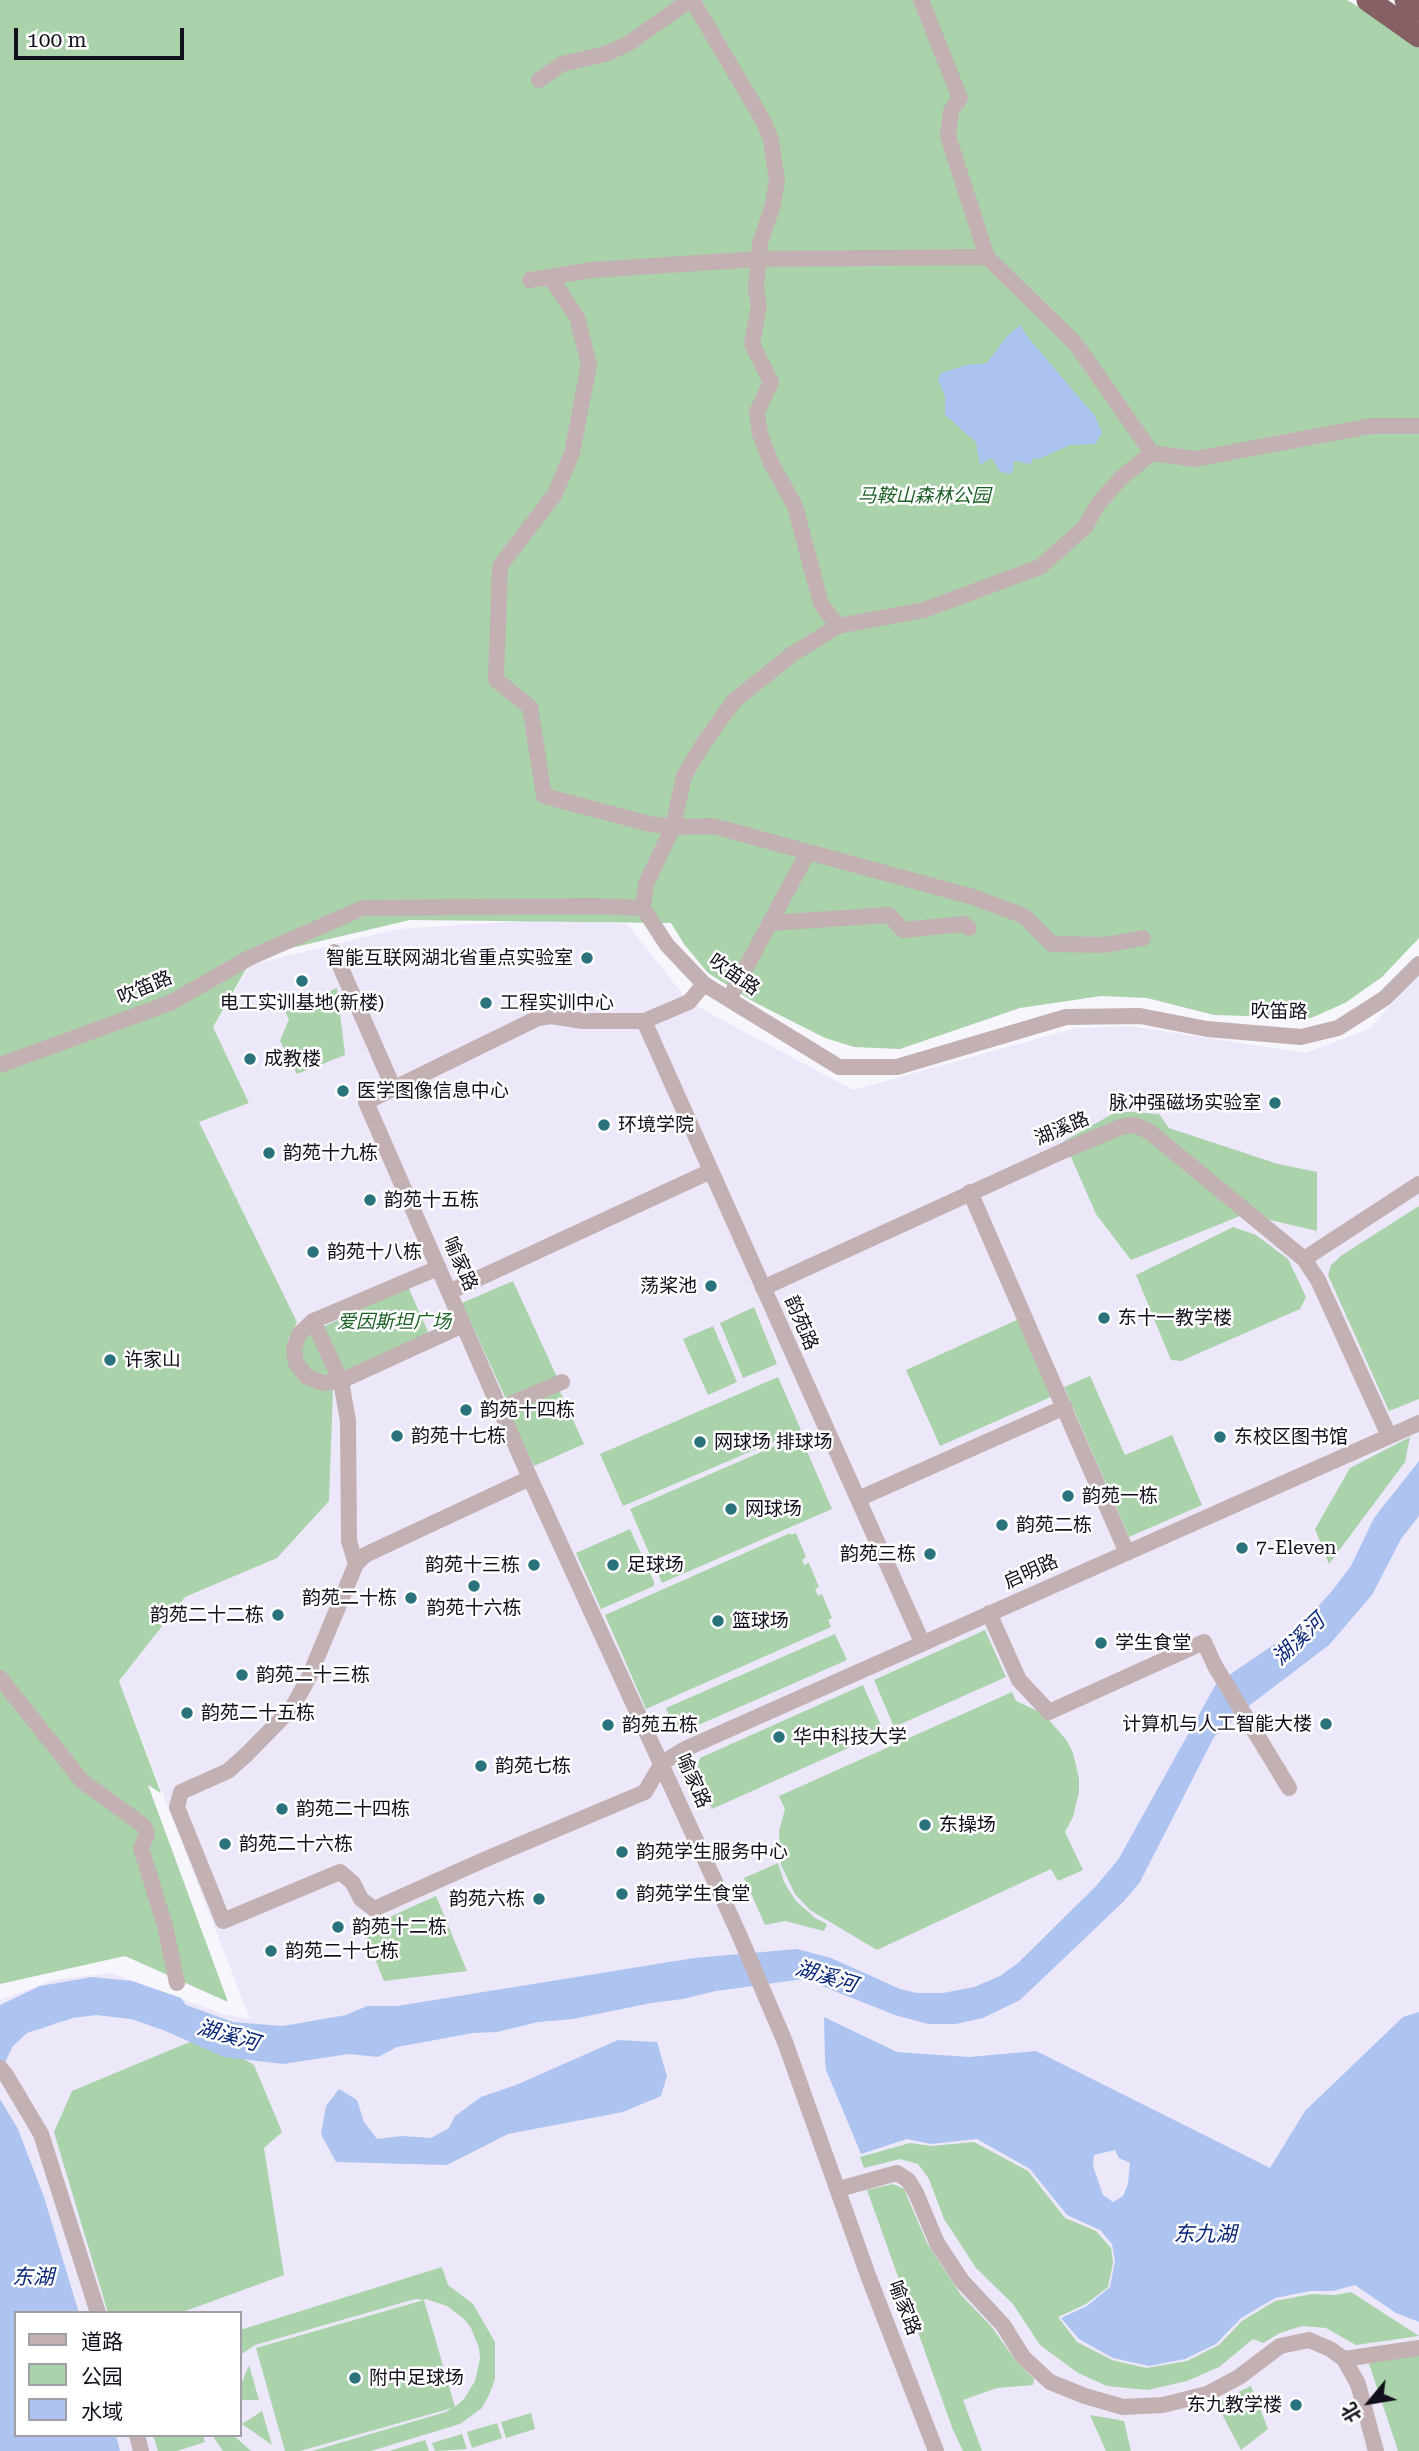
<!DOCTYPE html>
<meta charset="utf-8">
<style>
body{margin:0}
#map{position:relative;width:1419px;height:2451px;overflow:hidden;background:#f7f6fd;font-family:"Roboto Serif","Noto Sans SC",serif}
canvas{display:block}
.legend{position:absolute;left:14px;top:2311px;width:228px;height:126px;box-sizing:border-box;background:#fff;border:2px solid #a19fa5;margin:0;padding:9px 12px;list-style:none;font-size:21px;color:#13101d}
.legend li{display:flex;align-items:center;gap:14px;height:35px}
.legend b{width:35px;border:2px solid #a19fa5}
.north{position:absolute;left:1335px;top:2367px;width:70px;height:70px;-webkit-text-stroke:5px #fff;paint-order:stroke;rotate:240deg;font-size:19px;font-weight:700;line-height:28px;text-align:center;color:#13101d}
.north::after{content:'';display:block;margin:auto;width:24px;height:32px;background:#13101d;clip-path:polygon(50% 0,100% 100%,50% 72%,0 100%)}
.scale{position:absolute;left:14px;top:28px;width:170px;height:32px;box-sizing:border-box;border:4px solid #13101d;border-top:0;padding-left:9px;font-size:21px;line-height:24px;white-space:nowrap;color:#13101d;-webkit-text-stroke:5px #fff;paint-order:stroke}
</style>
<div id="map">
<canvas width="1419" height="2451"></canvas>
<ul class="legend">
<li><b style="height:9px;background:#c3b0b2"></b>道路</li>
<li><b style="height:19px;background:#aad3ab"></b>公园</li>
<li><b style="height:19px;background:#adc4f1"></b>水域</li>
</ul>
<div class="north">北</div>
<div class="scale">100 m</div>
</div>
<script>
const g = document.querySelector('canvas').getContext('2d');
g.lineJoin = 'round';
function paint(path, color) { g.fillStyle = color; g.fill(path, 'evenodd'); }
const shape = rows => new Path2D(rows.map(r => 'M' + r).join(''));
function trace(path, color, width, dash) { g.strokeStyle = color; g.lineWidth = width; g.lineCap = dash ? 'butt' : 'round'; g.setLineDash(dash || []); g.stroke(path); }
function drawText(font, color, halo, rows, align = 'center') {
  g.font = font + ' "Roboto Serif","Noto Sans SC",serif'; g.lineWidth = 5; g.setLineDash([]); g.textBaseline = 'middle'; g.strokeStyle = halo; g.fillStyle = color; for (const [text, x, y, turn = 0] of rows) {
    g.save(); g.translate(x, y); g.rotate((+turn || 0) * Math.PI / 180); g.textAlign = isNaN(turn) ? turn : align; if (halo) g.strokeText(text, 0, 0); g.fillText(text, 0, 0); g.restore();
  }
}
paint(shape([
 [556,919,627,924,689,1002,853,1090,1076,1028,1129,1026,1306,1053,1369,1029,1419,974,1419,2451,0,2451,0,2000,53,1980,111,1973,223,2014,250,2019,119,1681,185,1597,277,1558,291,1366,288,1340,297,1322,199,1122,249,1103,213,1027,250,965,398,929],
 [16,2313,240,2313,240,2435,16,2435]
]), '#ece8fa');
paint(shape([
 [0,0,1347,0,1371,14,1419,48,1419,938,1382,977,1345,1003,1311,1018,1214,1015,1147,998,1101,996,1020,1008,900,1049,854,1047,825,1038,754,1002,708,973,684,944,671,923,410,920,253,957,213,1027,249,1103,199,1122,297,1322,288,1340,291,1366,333,1389,329,1501,277,1558,185,1597,119,1681,161,1793,148,1785,228,2002,125,1956,0,1984],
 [337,988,345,1055,297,1074,280,1041,289,1019,285,1012],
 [1118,1111,1159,1114,1169,1128,1278,1164,1317,1172,1317,1231,1245,1214,1131,1260,1096,1214,1064,1141],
 [1419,1206,1419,1399,1389,1411,1328,1275,1331,1265,1342,1255],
 [1233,1227,1256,1235,1288,1259,1306,1297,1300,1309,1181,1361,1171,1360,1136,1275],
 [513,1281,557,1377,506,1399,462,1303],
 [408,1287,429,1334,335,1377,316,1375,305,1367,298,1355,302,1339,312,1332],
 [754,1307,777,1364,743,1378,720,1323],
 [1019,1319,1053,1396,940,1446,906,1370],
 [713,1326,737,1382,708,1395,683,1339],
 [1090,1376,1125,1455,1172,1435,1202,1505,1129,1537,1064,1387],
 [778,1377,801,1430,623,1506,600,1454],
 [558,1387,584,1444,534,1466,507,1409],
 [800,1435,832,1509,662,1583,630,1509],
 [1410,1437,1405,1462,1329,1564,1315,1529,1350,1468],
 [630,1529,654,1582,654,1586,601,1609,576,1553],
 [790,1533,791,1535,796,1533,806,1557,802,1560,804,1565,809,1563,819,1587,815,1589,818,1596,822,1594,832,1618,828,1620,831,1627,646,1709,605,1615],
 [985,1630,1006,1677,894,1727,874,1680],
 [835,1634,847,1660,687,1730,672,1723,666,1708],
 [863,1685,884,1732,712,1809,696,1773,700,1758],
 [1012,1692,1016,1701,1040,1712,1050,1721,1067,1741,1073,1753,1079,1778,1079,1792,1073,1817,1065,1832,1083,1870,1058,1881,1051,1869,877,1950,810,1910,795,1894,781,1865,779,1831,785,1809,779,1796],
 [778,1863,784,1882,796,1901,815,1918,827,1924,824,1931,785,1921,765,1925,744,1878],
 [436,1896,467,1971,384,1981,363,1929],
 [204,2036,254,2065,282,2132,264,2148,284,2275,180,2313,108,2313,54,2132,72,2091],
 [974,2142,1028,2171,1065,2218,1096,2231,1111,2248,1113,2263,1108,2287,1086,2304,1058,2317,1077,2342,1112,2360,1146,2368,1187,2361,1219,2345,1242,2321,1275,2301,1312,2294,1335,2295,1351,2292,1419,2336,1356,2345,1326,2328,1302,2326,1280,2333,1263,2343,1253,2339,1219,2367,1187,2381,1148,2390,1107,2386,1078,2373,1040,2345,1013,2304,976,2268,944,2219,929,2179,918,2164,900,2159,864,2168,860,2157,910,2143,932,2146],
 [893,2184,904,2189,927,2243,961,2295,991,2326,1016,2361,1034,2379,1033,2385,997,2388,963,2400,982,2451,963,2451,953,2430,867,2190],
 [442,2267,448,2285,473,2304,495,2342,495,2379,489,2395,482,2408,460,2424,371,2451,312,2451,446,2412,452,2408,300,2451,285,2451,256,2348,424,2300,415,2299,255,2345,240,2355,240,2330],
 [426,2299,447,2306,464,2319,471,2328,479,2348,480,2359,475,2381,464,2399,455,2407,424,2300],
 [1419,2356,1419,2451,1398,2451,1367,2358],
 [249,2365,259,2400,240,2400,240,2387],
 [1251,2386,1268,2429,1241,2450,1216,2403],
 [262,2411,272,2445,242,2424],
 [531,2413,535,2429,506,2438,501,2422],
 [1090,2415,1124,2421,1131,2451,1106,2451],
 [497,2423,502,2438,472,2448,467,2432],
 [462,2434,467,2449,435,2451,432,2443],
 [153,2435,203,2435,205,2442,177,2451,158,2451],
 [212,2435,233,2435,251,2451,223,2451],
 [425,2440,429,2451,389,2451]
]), '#aad3ab');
paint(shape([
 [1021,325,1026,335,1095,416,1102,433,1095,444,1070,445,1039,459,1033,458,1031,464,1014,461,1012,474,1000,472,992,458,980,465,976,442,945,415,945,396,938,380,941,373,967,365,987,363,1009,334],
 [1419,1461,1419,1516,1401,1539,1372,1595,1329,1645,1246,1708,1214,1737,1140,1882,1124,1901,1020,2000,983,2018,956,2024,928,2024,895,2015,804,1979,716,1991,683,1999,651,2003,573,2019,538,2022,497,2032,473,2033,397,2047,378,2057,349,2054,283,2064,224,2057,163,2030,131,2019,96,2015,73,2018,27,2033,13,2046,0,2073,0,2005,40,1986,92,1977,132,1981,181,1998,186,2005,233,2022,283,2026,346,2015,367,2006,397,2006,694,1958,797,1949,831,1958,900,1989,917,1993,943,1993,974,1987,1000,1976,1018,1963,1096,1886,1118,1860,1216,1684,1298,1628,1332,1591,1351,1566,1374,1518],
 [1419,2012,1419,2322,1396,2313,1355,2285,1333,2291,1310,2291,1275,2298,1241,2318,1216,2344,1185,2359,1149,2366,1113,2358,1079,2339,1061,2318,1087,2306,1110,2287,1115,2261,1112,2244,1100,2230,1067,2215,1030,2169,977,2139,931,2144,907,2139,861,2154,826,2070,825,2058,824,2017,897,2052,969,2057,1036,2051,1270,2168,1305,2111,1403,2017],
 [1115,2150,1119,2158,1130,2163,1128,2184,1123,2196,1113,2202,1103,2195,1093,2166,1094,2155],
 [618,2040,657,2042,667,2076,661,2096,623,2112,508,2134,447,2165,336,2162,321,2134,326,2106,339,2089,357,2100,364,2122,377,2139,402,2136,431,2138,449,2128,455,2116,481,2097,516,2085],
 [0,2099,18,2129,44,2197,79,2313,16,2313,16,2435,116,2435,120,2451,0,2451]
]), '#adc4f1');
trace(shape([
 [692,0,764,122,771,140,777,181,772,208,760,243,756,289,759,305,752,344,771,382,757,412,760,434,771,463,795,506,821,604,838,626],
 [921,0,960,98,951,111,948,136,987,257],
 [539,80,562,64,605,54,628,44,690,0],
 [550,277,577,317,589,365,572,453,555,494,500,566,496,680,530,707,544,796,650,824,673,827,713,826,973,897,1024,916,1052,944,1105,945,1143,938],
 [530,280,592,270,759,259,987,257,1075,343,1152,453],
 [643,908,646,884,673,827,684,776,703,744,734,701,791,655,838,626,924,610,1040,567,1085,527,1098,504,1121,478,1152,453,1195,459,1371,426,1419,426],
 [770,923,889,915,903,930,963,924,969,928],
 [334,952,393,1087],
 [704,984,689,1002,644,1021,583,1021,551,1016,538,1018,366,1102,530,1478,738,1932,785,2042,869,2278,936,2451],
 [729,999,808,852],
 [644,1021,922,1642],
 [0,1065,170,1003,249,958,363,908,593,906,643,908,667,945,704,984,839,1067,897,1067,1066,1017,1140,1016,1207,1029,1301,1037,1338,1028,1385,998,1419,964],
 [970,1192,1127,1553],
 [1304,1259,1419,1184],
 [438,1268,313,1321,299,1334,294,1349,296,1363,307,1377,323,1383,341,1381,463,1325],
 [763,1288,1063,1151,1121,1127,1135,1125,1150,1132,1304,1259,1318,1280,1389,1436],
 [449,1292,711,1171],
 [313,1321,341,1381,348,1421,349,1541,356,1564],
 [501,1408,562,1382],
 [530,1478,365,1555,356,1564,309,1677,292,1708,247,1754,228,1771,181,1792,177,1807,223,1921,340,1872,353,1883,361,1899,374,1909,486,1859,645,1792,662,1763,685,1749,1419,1423],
 [858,1499,1065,1407],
 [989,1613,1019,1680,1049,1712,1204,1642,1215,1666,1289,1788],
 [0,1678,82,1781,144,1826,147,1835,141,1848,165,1926,177,1983],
 [0,2068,6,2075,41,2134,98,2313],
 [839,2189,897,2173,908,2180,916,2193,937,2243,962,2281,1003,2325,1023,2357,1050,2382,1085,2396,1123,2407,1163,2405,1207,2394,1239,2377,1280,2346,1309,2340,1330,2349,1344,2359,1358,2384,1376,2451],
 [1344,2359,1419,2348],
 [137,2435,141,2451]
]), '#c3b0b2', 16);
trace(shape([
 [1368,0,1419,36],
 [1406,0,1419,10]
]), '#856065', 23);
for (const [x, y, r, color] of [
 [587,958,7,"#2a737c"],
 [302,981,7,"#2a737c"],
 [486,1003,7,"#2a737c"],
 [250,1059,7,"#2a737c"],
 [343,1091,7,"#2a737c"],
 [1275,1103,7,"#2a737c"],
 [604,1125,7,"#2a737c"],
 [269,1153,7,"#2a737c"],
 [370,1200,7,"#2a737c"],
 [313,1252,7,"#2a737c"],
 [711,1286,7,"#2a737c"],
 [1104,1318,7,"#2a737c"],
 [110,1360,7,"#2a737c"],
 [466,1410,7,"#2a737c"],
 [397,1436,7,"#2a737c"],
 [1220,1437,7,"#2a737c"],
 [700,1442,7,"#2a737c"],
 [1068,1496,7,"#2a737c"],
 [731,1509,7,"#2a737c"],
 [1002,1525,7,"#2a737c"],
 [1242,1548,7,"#2a737c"],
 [930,1554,7,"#2a737c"],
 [534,1565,7,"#2a737c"],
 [613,1565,7,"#2a737c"],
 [474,1586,7,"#2a737c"],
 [411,1598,7,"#2a737c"],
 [278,1615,7,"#2a737c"],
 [718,1621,7,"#2a737c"],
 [1101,1643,7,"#2a737c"],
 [242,1675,7,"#2a737c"],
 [187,1713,7,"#2a737c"],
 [1326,1724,7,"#2a737c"],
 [608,1725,7,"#2a737c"],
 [779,1737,7,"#2a737c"],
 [481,1766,7,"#2a737c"],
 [282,1809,7,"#2a737c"],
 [925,1825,7,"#2a737c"],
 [225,1844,7,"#2a737c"],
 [622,1852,7,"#2a737c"],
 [622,1894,7,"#2a737c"],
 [539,1899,7,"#2a737c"],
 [338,1927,7,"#2a737c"],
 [271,1951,7,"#2a737c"],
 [355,2378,7,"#2a737c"],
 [1296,2405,7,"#2a737c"]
]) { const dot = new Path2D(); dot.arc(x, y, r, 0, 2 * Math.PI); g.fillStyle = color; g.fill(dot); trace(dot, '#fff', 2.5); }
drawText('italic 19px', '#1c6125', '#fff', [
 ["马鞍山森林公园",924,496],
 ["爱因斯坦广场",394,1322]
]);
drawText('19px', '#13101d', '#fff', [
 ["智能互联网湖北省重点实验室",573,958,"right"],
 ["电工实训基地(新楼)",302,1003,"center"],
 ["工程实训中心",500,1003],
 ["成教楼",264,1059],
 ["医学图像信息中心",357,1091],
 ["脉冲强磁场实验室",1261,1103,"right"],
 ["环境学院",618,1125],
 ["韵苑十九栋",283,1153],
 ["韵苑十五栋",384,1200],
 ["韵苑十八栋",327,1252],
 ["荡桨池",697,1286,"right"],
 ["东十一教学楼",1118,1318],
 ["许家山",124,1360],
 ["韵苑十四栋",480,1410],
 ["韵苑十七栋",411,1436],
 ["东校区图书馆",1234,1437],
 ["网球场 排球场",714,1442],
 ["韵苑一栋",1082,1496],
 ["网球场",745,1509],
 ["韵苑二栋",1016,1525],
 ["7-Eleven",1256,1548],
 ["韵苑三栋",916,1554,"right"],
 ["韵苑十三栋",520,1565,"right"],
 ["足球场",627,1565],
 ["韵苑二十栋",397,1598,"right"],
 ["韵苑十六栋",474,1608,"center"],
 ["韵苑二十二栋",264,1615,"right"],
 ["篮球场",732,1621],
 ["学生食堂",1115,1643],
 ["韵苑二十三栋",256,1675],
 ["韵苑二十五栋",201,1713],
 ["计算机与人工智能大楼",1312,1724,"right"],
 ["韵苑五栋",622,1725],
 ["华中科技大学",793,1737],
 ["韵苑七栋",495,1766],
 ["韵苑二十四栋",296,1809],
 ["东操场",939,1825],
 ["韵苑二十六栋",239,1844],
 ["韵苑学生服务中心",636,1852],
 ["韵苑学生食堂",636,1894],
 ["韵苑六栋",525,1899,"right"],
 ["韵苑十二栋",352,1927],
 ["韵苑二十七栋",285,1951],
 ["附中足球场",369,2378],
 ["东九教学楼",1282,2405,"right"]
], 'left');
drawText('19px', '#13101d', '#fff', [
 ["吹笛路",734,975,35],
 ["吹笛路",145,988,-23],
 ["吹笛路",1279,1012,1],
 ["湖溪路",1062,1129,-23],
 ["喻家路",460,1264,66],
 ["韵苑路",801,1323,67],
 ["启明路",1031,1572,-24],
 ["喻家路",693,1781,66],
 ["喻家路",904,2308,69]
]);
drawText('italic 21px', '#072578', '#fff', [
 ["湖溪河",1299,1640,-44],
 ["湖溪河",826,1977,17],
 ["湖溪河",228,2036,16],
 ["东九湖",1205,2235],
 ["东湖",33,2278]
]);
</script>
